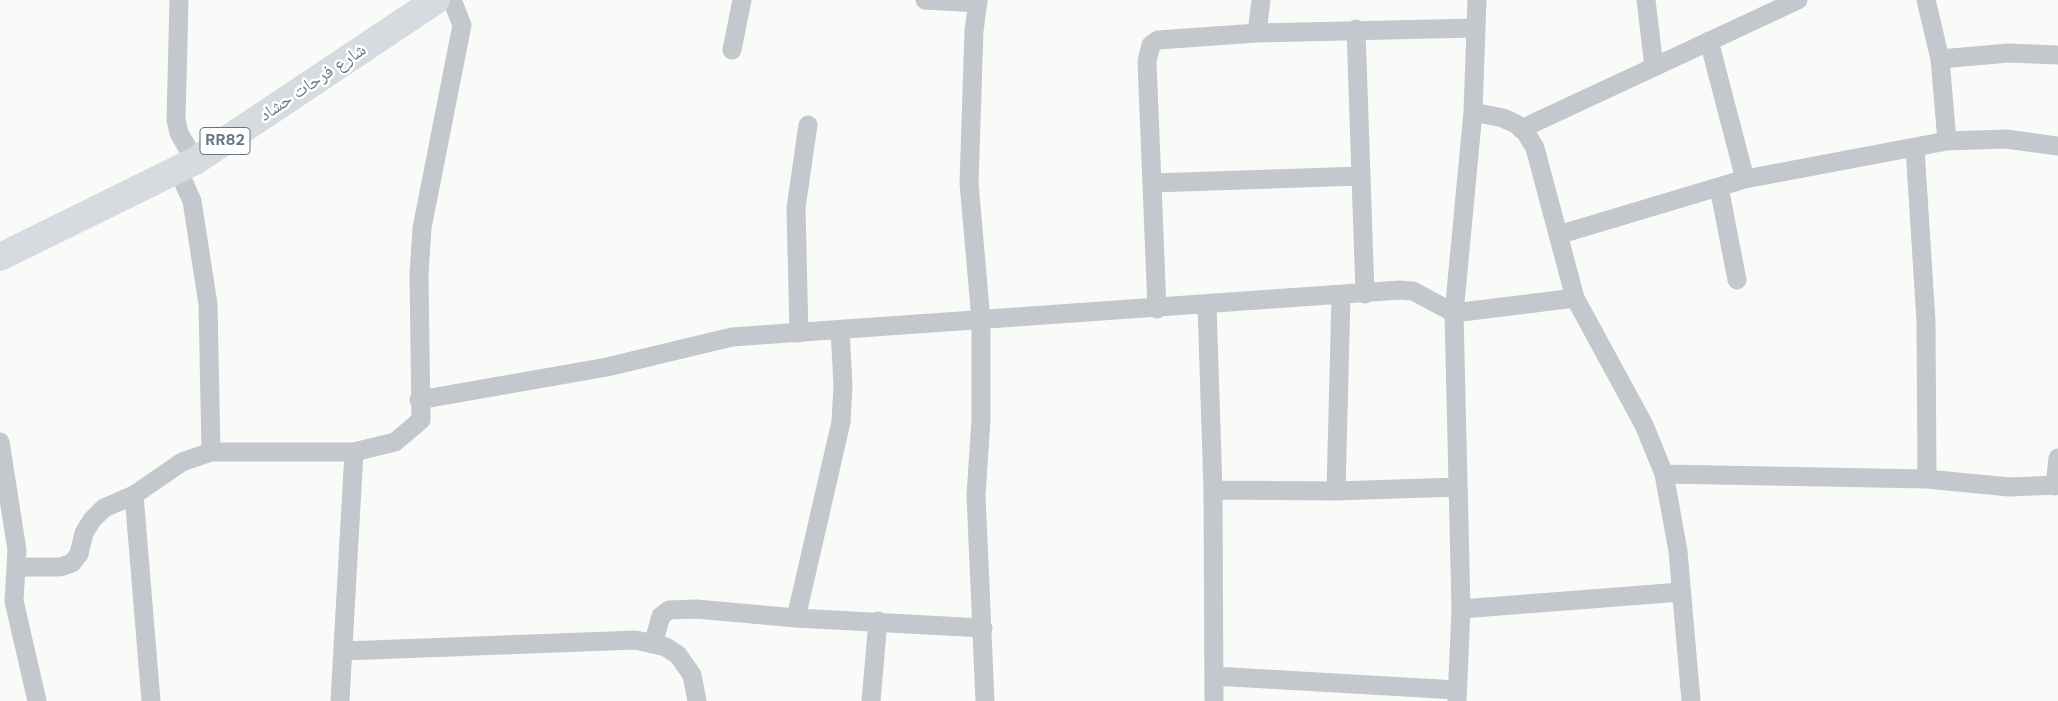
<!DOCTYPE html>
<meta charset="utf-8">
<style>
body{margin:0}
canvas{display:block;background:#fafaf8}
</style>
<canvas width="2058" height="701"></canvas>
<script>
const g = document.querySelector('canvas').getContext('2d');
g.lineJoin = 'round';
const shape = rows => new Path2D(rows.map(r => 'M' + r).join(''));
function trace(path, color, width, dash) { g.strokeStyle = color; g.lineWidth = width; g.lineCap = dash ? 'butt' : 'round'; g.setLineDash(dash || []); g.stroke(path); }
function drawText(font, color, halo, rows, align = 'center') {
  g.font = font + ' "DM Sans","Noto Naskh Arabic",sans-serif'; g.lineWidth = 5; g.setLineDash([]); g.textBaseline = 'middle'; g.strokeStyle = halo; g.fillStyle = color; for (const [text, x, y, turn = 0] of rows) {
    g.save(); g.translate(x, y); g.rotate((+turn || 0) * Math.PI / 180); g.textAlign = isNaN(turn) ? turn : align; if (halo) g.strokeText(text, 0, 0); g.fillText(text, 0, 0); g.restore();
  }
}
trace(shape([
 [179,0,176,120,179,133,195,161],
 [925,0,978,3],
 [978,0,974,31,969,183,981,320,981,420,976,495,985,701],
 [1646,0,1654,67],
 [1926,0,1940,59,1947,141],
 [1356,29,1365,294],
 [1257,33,1261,0],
 [1709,41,1745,179],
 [732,50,742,0],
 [1940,59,2009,53,2058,55],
 [1473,112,1503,118,1516,124,1526,133,1535,148,1575,298,1644,425,1664,474,1678,551,1691,701],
 [1521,129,1798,0],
 [1915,148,1926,321,1927,479],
 [178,170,192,201,208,304,211,452],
 [1153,183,1361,176],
 [1719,187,1737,280],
 [1558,235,1745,179,1947,141,2006,139,2058,146],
 [1207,305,1213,490,1214,701],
 [1157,309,1147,61,1151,45,1158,40,1257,33,1476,28],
 [799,333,796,208,808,125],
 [419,400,607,367,732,337,1400,290,1413,291,1454,313,1575,298],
 [0,442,17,550,14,601,37,701],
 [1664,474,1927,479,2009,487,2058,485],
 [2055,486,2058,458],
 [1213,490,1336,491,1458,487],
 [1336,491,1341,296],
 [134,495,151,701],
 [16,567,60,567,72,563,79,554,84,533,92,520,104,508,134,495,182,462,211,452,354,452,395,442,421,420,419,274,422,228,462,25,452,0],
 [1461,609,1681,592],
 [796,618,841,422,843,385,840,330],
 [653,644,661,616,669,610,696,609,796,618,983,628],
 [344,651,636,640,666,647,678,655,692,675,697,701],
 [1214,676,1457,690],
 [340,701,354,452],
 [871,701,878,621],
 [1457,701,1461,609,1454,313,1473,112,1477,0]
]), '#c3c8cc', 19);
trace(shape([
 [0,257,195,161,436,0]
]), '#d6dbdf', 28);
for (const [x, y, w] of [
 [225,141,50]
]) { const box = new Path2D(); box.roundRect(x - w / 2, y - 13.5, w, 27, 4); g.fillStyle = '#fff'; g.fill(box); trace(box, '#657683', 1); }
drawText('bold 16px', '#657683', null, [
 ["RR82",225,141]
]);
drawText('18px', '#657683', '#fff', [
 ["شارع فرحات حشاد",313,83,-34]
]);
</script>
